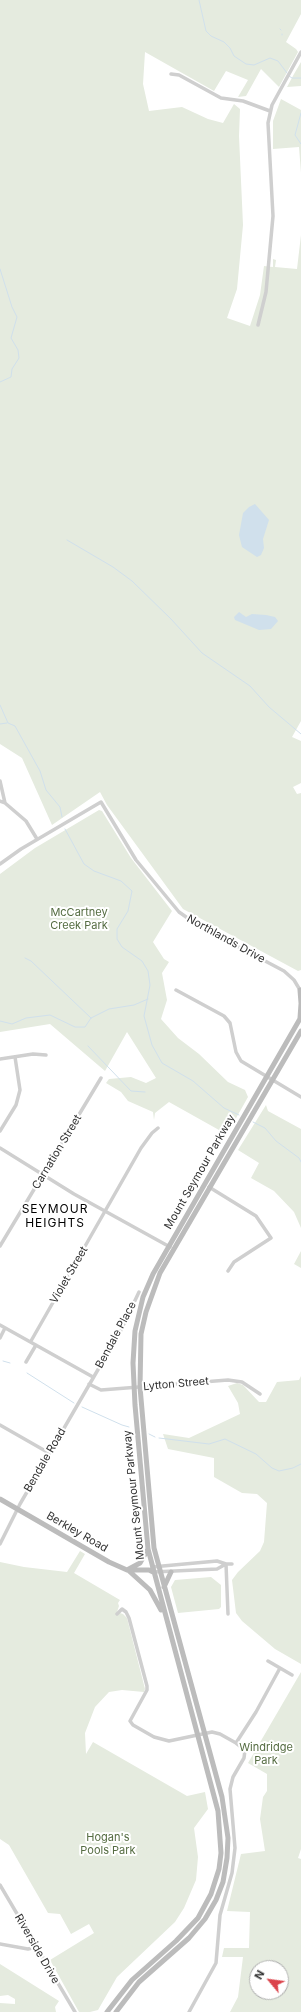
<!DOCTYPE html>
<style>
body{margin:0}
#map{position:relative;width:301px;height:2012px;overflow:hidden;background:#fff;font-family:Inter,sans-serif}
canvas{display:block}
.north{position:absolute;left:249px;top:1960px;width:40px;height:40px;box-sizing:border-box;background:#fff;border:1px solid #adadad;border-radius:50%;rotate:299deg;font-size:11px;font-weight:700;line-height:16px;text-align:center;color:#323232}
.north::after{content:'';display:block;margin:auto;width:14px;height:18px;background:#db434b;clip-path:polygon(50% 0,100% 100%,50% 72%,0 100%)}
</style>
<div id="map">
<canvas width="301" height="2012"></canvas>
<div class="north">N</div>
</div>
<script>
const g = document.querySelector('canvas').getContext('2d');
g.lineJoin = 'round';
function paint(path, color) { g.fillStyle = color; g.fill(path, 'evenodd'); }
const shape = rows => new Path2D(rows.map(r => 'M' + r).join(''));
function trace(path, color, width, dash) { g.strokeStyle = color; g.lineWidth = width; g.lineCap = dash ? 'butt' : 'round'; g.setLineDash(dash || []); g.stroke(path); }
function drawText(font, color, halo, rows, align = 'center') {
  g.font = font + ' Inter,sans-serif'; g.lineWidth = 4; g.setLineDash([]); g.textBaseline = 'middle'; g.strokeStyle = halo; g.fillStyle = color; for (const [text, x, y, turn = 0] of rows) {
    g.save(); g.translate(x, y); g.rotate((+turn || 0) * Math.PI / 180); g.textAlign = isNaN(turn) ? turn : align; if (halo) g.strokeText(text, 0, 0); g.fillText(text, 0, 0); g.restore();
  }
}
paint(shape([
 [0,0,301,0,301,14,286,42,296,49,298,52,279,87,261,69,246,96,238,97,248,80,226,71,214,91,145,52,143,84,149,111,182,107,208,119,223,123,234,104,240,109,239,136,243,225,237,289,227,318,250,326,260,295,264,266,273,267,273,259,276,260,275,267,297,269,301,235,301,721,292,737,301,741,301,783,293,787,297,794,301,793,301,970,298,971,183,909,107,805,100,792,52,825,22,758,0,744],
 [301,62,301,86,287,87,294,74],
 [281,99,301,110,301,173,299,147,273,149,273,121],
 [99,810,102,811,131,858,172,911,153,942,164,959,169,962,162,973,167,1000,161,1019,178,1038,199,1054,228,1082,245,1090,248,1097,222,1143,219,1130,169,1102,155,1113,154,1120,153,1112,128,1101,121,1092,106,1083,109,1079,131,1077,146,1083,156,1078,127,1032,105,1071,50,1024,0,1032,0,874,35,848],
 [266,1105,268,1111,301,1129,301,1228,294,1212,274,1191,251,1178,259,1163,238,1150],
 [301,1251,301,1268,294,1264],
 [301,1376,301,1664,275,1649,242,1621,236,1613,232,1580,238,1572,260,1551,264,1542,267,1503,257,1494,242,1493,214,1477,214,1458,168,1449,163,1434,189,1438,240,1414,238,1403,228,1386,237,1383,243,1385,259,1402,266,1402,277,1382,299,1380],
 [80,1551,85,1554,74,1573,120,1600,118,1603,119,1606,117,1612,123,1614,127,1618,145,1689,144,1692,122,1690,109,1692,95,1707,85,1733,86,1754,93,1742,187,1796,205,1792,208,1809,194,1828,198,1857,196,1880,184,1908,175,1922,117,1977,98,2010,90,2012,79,2012,50,1960,94,1933,89,1924,71,1934,60,1914,48,1913,9,1845,0,1839,0,1562,24,1567,67,1572],
 [211,1577,221,1585,221,1607,219,1609,178,1613,171,1587,175,1580],
 [301,1672,301,1849,298,1858,301,1859,301,2012,230,2012,238,1997,243,1957,222,1957,224,1948,249,1948,250,1912,227,1911,241,1854,265,1851,260,1819,263,1797,267,1791,267,1774,248,1763],
 [257,1968,281,1968,281,1992,257,1992],
 [0,1964,59,2001,55,2007,56,2012,0,2012,0,2003,15,2004,15,1999,8,1995,0,1996]
]), '#e5ebdf');
paint(shape([
 [255,504,269,520,263,539,264,548,261,555,257,557,242,547,239,535,243,513,249,507],
 [239,612,246,617,252,614,266,615,275,617,278,621,271,629,259,630,235,620,234,617]
]), '#d0e0ec');
trace(shape([
 [199,0,206,31,211,36,224,42,230,48,234,56,246,64,254,65,270,58,278,61,287,73],
 [280,29,281,30],
 [282,34,282,35],
 [289,76,292,78,301,78],
 [301,113,295,135,301,144],
 [0,269,12,307,17,317,11,338,18,350,19,358,12,369,11,377,0,382],
 [67,540,113,567,132,581,171,619,202,653,250,686,269,707,301,734],
 [0,705,8,723,15,726,40,771,46,790,60,807,62,817],
 [0,724,7,723],
 [65,829,84,864,94,871,121,881,132,891,128,911,117,929,117,939,122,947,142,961,148,971,150,985,144,1016,152,1045,162,1063,193,1081,224,1108,239,1115],
 [25,958,31,961,91,1018],
 [0,1021,12,1024,26,1018,50,1015,75,1027,85,1027,91,1018,109,1009,134,1005,148,999],
 [88,1046,131,1091,145,1092],
 [253,1122,265,1128,276,1141,299,1158,301,1162],
 [3,1361,10,1363],
 [27,1373,74,1403],
 [82,1407,122,1425,129,1427],
 [149,1434,155,1437],
 [159,1438,209,1444,225,1439,256,1454,272,1468,279,1471,293,1468,301,1464]
]), '#d0e0ec', 1);
trace(shape([
 [171,74,179,75,221,98,243,101,270,111],
 [258,325,266,292,273,216,268,123,272,105,301,52],
 [0,781,5,803],
 [0,801,5,803,26,821,37,839],
 [0,864,21,849,101,802,136,860,179,912,199,926,284,971,294,980,300,990],
 [176,990,224,1016,230,1023,236,1052,241,1061,301,1097],
 [0,1059,33,1054,46,1055],
 [0,1131,16,1105,20,1090,15,1057],
 [0,1148,74,1194,170,1247],
 [209,1187,256,1216,271,1238,234,1262,228,1271],
 [0,1246,101,1078],
 [0,1325,93,1377],
 [0,1338,5,1328],
 [31,1341,141,1148,152,1133,158,1128],
 [26,1362,36,1345],
 [89,1384,101,1390,228,1380,242,1382,260,1394],
 [0,1425,49,1453],
 [0,1544,20,1504,121,1330,139,1292],
 [226,1564,228,1614],
 [152,1567,217,1561,226,1564],
 [153,1572,217,1569,226,1564,232,1564],
 [117,1614,122,1609,126,1612,129,1618,147,1686,147,1690,130,1721,133,1725,154,1737,169,1741,212,1732,220,1734,236,1743],
 [268,1661,292,1675],
 [0,1885,75,2012],
 [0,1944,28,1949,36,1947],
 [189,2012,216,1963,220,1915,232,1873,235,1848,230,1789,233,1777,244,1758,245,1750,236,1743,256,1712,280,1668]
]), '#cfcfcf', 3.5);
trace(shape([
 [300,990,301,1003],
 [300,1018,301,1004],
 [0,1499,109,1562,127,1570,149,1570,153,1572],
 [127,1570,140,1563,148,1549],
 [128,1570,150,1590,161,1610],
 [164,1587,171,1572],
 [107,2012,132,1980,176,1941,198,1918,211,1894,219,1869,221,1853,218,1811,148,1549,135,1405,133,1363,135,1331,143,1297,153,1274,301,1017],
 [116,2012,139,1982,189,1938,205,1919,216,1900,223,1882,227,1858,228,1838,222,1797,154,1548,140,1387,141,1334,146,1312,160,1273,301,1031]
]), '#bcbcbc', 5);
drawText('11px', '#556c42', '#fff', [
 ["McCartney",79,913],
 ["Creek Park",79,926],
 ["Windridge",266,1748],
 ["Park",266,1761],
 ["Hogan's",108,1838],
 ["Pools Park",108,1851]
]);
drawText('11px', '#323232', '#fff', [
 ["Northlands Drive",226,939,29],
 ["Carnation Street",57,1152,-59],
 ["Mount Seymour Parkway",200,1172,-60],
 ["Violet Street",69,1275,-60],
 ["Bendale Place",116,1335,-62],
 ["Lytton Street",176,1384,-5],
 ["Bendale Road",45,1460,-60],
 ["Mount Seymour Parkway",134,1495,-96],
 ["Berkley Road",77,1532,30],
 ["Riverside Drive",37,1949,60]
]);
g.letterSpacing = '1px';
drawText('12px', '#000', '#fff', [
 ["SEYMOUR",55,1209],
 ["HEIGHTS",55,1223]
]);
g.letterSpacing = '0px';
</script>
